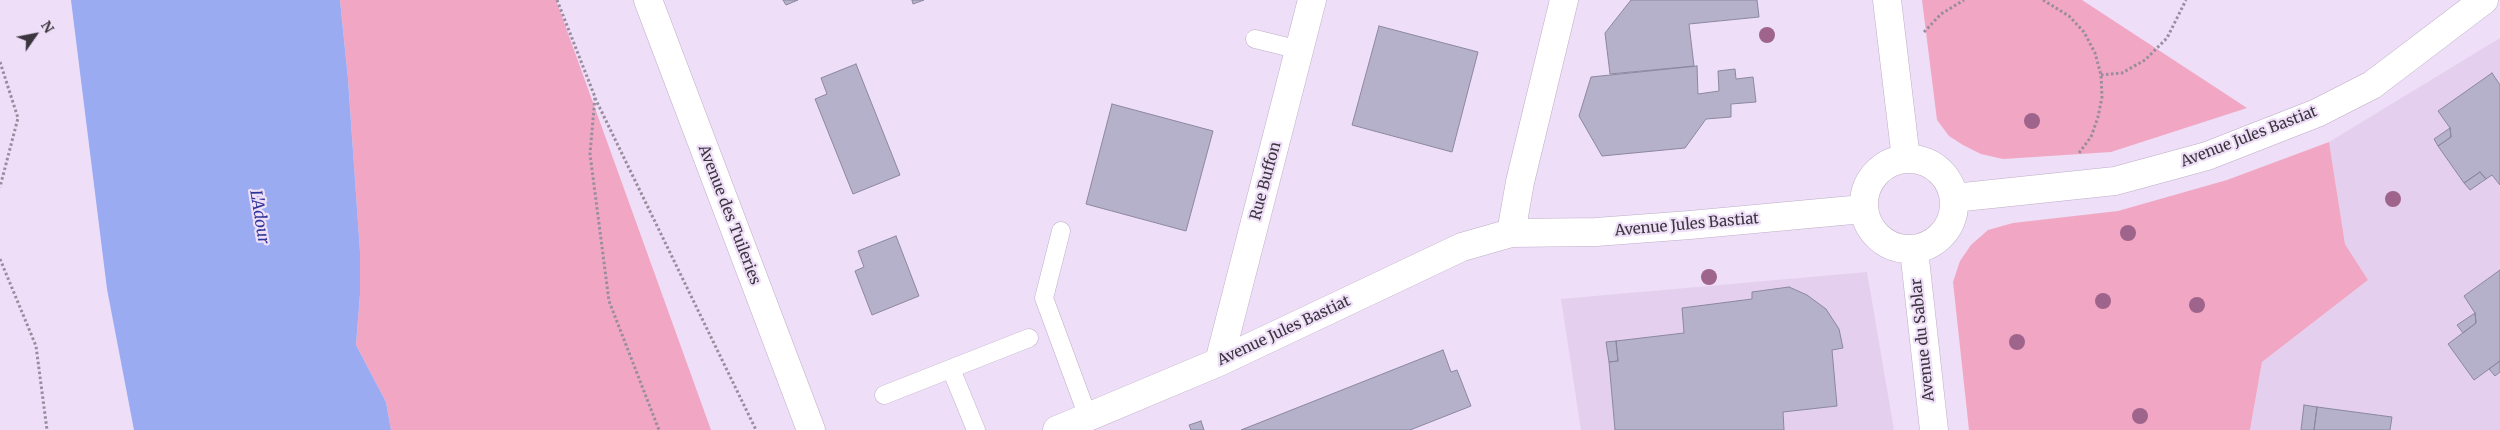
<!DOCTYPE html>
<style>
body{margin:0}
#map{position:relative;width:2500px;height:430px;overflow:hidden;background:#eedef7;font-family:Merriweather,serif}
canvas{display:block}
.north{position:absolute;left:10px;top:10px;width:50px;height:50px;-webkit-text-stroke:4px #eedef7;paint-order:stroke;rotate:57deg;font-size:14px;font-weight:700;line-height:20px;text-align:center;color:#3b353e}
.north::after{content:'';display:block;margin:auto;width:18px;height:22px;background:#3b353e;clip-path:polygon(50% 0,100% 100%,50% 72%,0 100%)}
</style>
<div id="map">
<canvas width="2500" height="430"></canvas>
<div class="north">N</div>
</div>
<script>
const g = document.querySelector('canvas').getContext('2d');
g.lineJoin = 'round';
function paint(path, color) { g.fillStyle = color; g.fill(path, 'evenodd'); }
const shape = rows => new Path2D(rows.map(r => 'M' + r).join(''));
function trace(path, color, width, dash) { g.strokeStyle = color; g.lineWidth = width; g.lineCap = dash ? 'butt' : 'round'; g.setLineDash(dash || []); g.stroke(path); }
function drawText(font, color, halo, rows, align = 'center') {
  g.font = font + ' Merriweather,serif'; g.lineWidth = 4.5; g.setLineDash([]); g.textBaseline = 'middle'; g.strokeStyle = halo; g.fillStyle = color; for (const [text, x, y, turn = 0] of rows) {
    g.save(); g.translate(x, y); g.rotate((+turn || 0) * Math.PI / 180); g.textAlign = isNaN(turn) ? turn : align; if (halo) g.strokeText(text, 0, 0); g.fillText(text, 0, 0); g.restore();
  }
}
paint(shape([
 [2500,38,2500,430,2250,430,2262,362,2368,280,2345,244,2329,142],
 [1867,272,1894,430,1581,430,1561,299]
]), '#e4d0ee');
paint(shape([
 [340,0,556,0,711,430,391,430,386,402,356,345,360,294,360,252,348,79],
 [1922,0,2082,0,2247,108,2111,152,2003,159,1981,154,1963,145,1949,136,1937,120],
 [2329,142,2345,244,2368,280,2262,362,2250,430,1969,430,1953,282,1960,261,1971,245,1988,230,2013,223,2118,211,2227,180]
]), '#f1a7c3');
paint(shape([
 [71,0,340,0,348,79,360,252,360,294,356,345,386,402,391,430,134,430,107,289]
]), '#9aabf2');
const building = shape([
 [783,0,798,0,786,5,783,0],
 [912,0,924,0,913,4,912,0],
 [1631,0,1757,0,1759,17,1689,24,1694,66,1610,74,1605,33,1631,0],
 [1379,26,1478,52,1452,152,1352,125,1379,26],
 [856,64,900,175,853,194,815,99,827,94,821,78,856,64],
 [1697,66,1698,94,1719,91,1718,71,1735,69,1736,79,1753,77,1756,102,1731,104,1731,117,1706,119,1685,148,1602,156,1579,116,1591,77,1697,66],
 [2492,73,2500,85,2500,185,2492,175,2486,179,2480,172,2464,183,2438,146,2451,137,2450,128,2438,111,2492,73],
 [1112,104,1213,131,1186,231,1086,204,1112,104],
 [2450,128,2451,137,2438,146,2434,139,2450,128],
 [2480,172,2486,179,2470,190,2464,183,2480,172],
 [896,236,919,296,872,315,855,271,864,267,858,251,896,236],
 [2500,270,2500,361,2474,380,2448,344,2476,323,2475,313,2464,296,2500,270],
 [1789,287,1807,295,1826,309,1839,329,1843,348,1832,350,1837,406,1783,412,1784,430,1615,430,1609,362,1618,361,1616,341,1684,333,1682,308,1752,299,1752,292,1789,287],
 [2475,313,2476,323,2463,333,2457,325,2475,313],
 [1616,341,1618,361,1609,362,1606,342,1616,341],
 [1443,350,1451,372,1457,370,1471,406,1410,430,1241,430,1443,350],
 [2500,361,2500,372,2495,376,2489,369,2500,361],
 [2304,405,2317,407,2314,430,2301,430,2304,405],
 [2317,407,2392,417,2390,430,2314,430,2317,407],
 [1201,421,1204,430,1191,430,1189,425,1201,421]
]);
paint(building, '#b6b1cb');
trace(building, '#8c87a0', 1);
const lane = shape([
 [1255,39,1300,50],
 [1061,231,1044,298,1088,417],
 [951,369,976,430],
 [884,395,1029,338]
]);
const street = shape([
 [1887,0,1906,159],
 '1864 204a45 45 0 1 1 90 0a45 45 0 1 1-90 0Z',
 [1954,198,2115,181,2207,156,2317,113,2372,85,2484,0],
 [1511,233,1520,182,1564,0],
 [1914,250,1934,430],
 [1219,362,1312,0],
 [1057,430,1219,362,1462,247,1511,233,1596,232,1690,225,1863,209]
]);
const secondary = shape([
 [648,0,811,430]
]);
trace(lane, '#bdadc5', 19);
trace(street, '#bdadc5', 29);
trace(secondary, '#bdadc5', 29);
trace(shape([
 [557,0,595,97,590,154,609,301,659,430],
 [2043,0,2069,16,2084,32,2095,53,2101,75,2102,97,2098,117,2091,137,2079,153],
 [1924,32,1941,14,1964,0],
 [0,62,18,118,0,187],
 [2101,75,2122,73,2145,60,2167,38,2186,0],
 [595,98,756,430],
 [0,259,36,346,47,430]
]), '#988d9e', 3, [2.5, 2.5]);
trace(lane, '#fff', 18);
trace(street, '#fff', 28);
trace(secondary, '#fff', 28);
g.fillStyle = '#9f648c';
for (const [x, y] of [
 [1767,35],
 [2032,121],
 [2393,199],
 [2128,233],
 [1709,277],
 [2103,301],
 [2197,305],
 [2017,342],
 [2140,416]
]) { g.beginPath(); g.arc(x, y, 8, 0, 2 * Math.PI); g.fill(); }
drawText('15px', '#3b353e', '#eedef7', [
 ["Avenue Jules Bastiat",2249,137,-21],
 ["Rue Buffon",1266,181,-75],
 ["Avenue des Tuileries",729,215,69],
 ["Avenue Jules Bastiat",1687,225,-5],
 ["Avenue Jules Bastiat",1284,331,-25],
 ["Avenue du Sablar",1923,340,-96]
]);
drawText('italic 16px', '#2e3598', '#eedef7', [
 ["L'Adour",259,217,81]
]);
</script>
